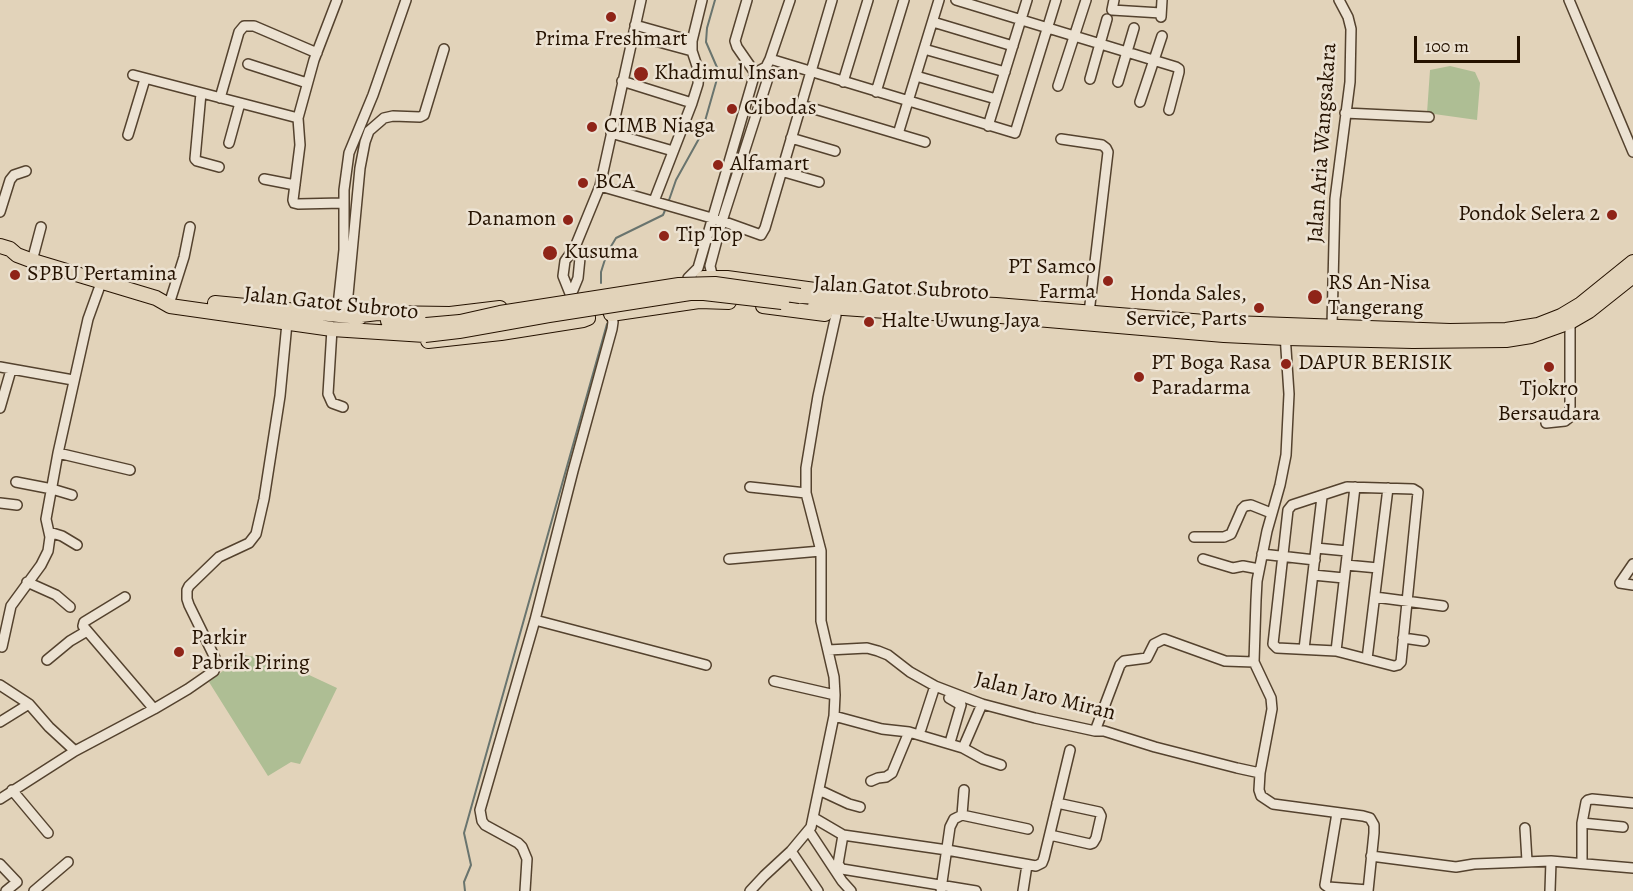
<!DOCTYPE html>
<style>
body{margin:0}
#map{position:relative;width:1633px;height:891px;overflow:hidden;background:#e2d3ba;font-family:Alegreya,serif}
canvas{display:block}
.scale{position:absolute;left:1414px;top:36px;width:106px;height:27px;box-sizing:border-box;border:3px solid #251200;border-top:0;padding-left:8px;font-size:18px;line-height:21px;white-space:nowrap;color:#251200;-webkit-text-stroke:4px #ece2d2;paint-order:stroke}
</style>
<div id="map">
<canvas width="1633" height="891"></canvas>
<div class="scale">100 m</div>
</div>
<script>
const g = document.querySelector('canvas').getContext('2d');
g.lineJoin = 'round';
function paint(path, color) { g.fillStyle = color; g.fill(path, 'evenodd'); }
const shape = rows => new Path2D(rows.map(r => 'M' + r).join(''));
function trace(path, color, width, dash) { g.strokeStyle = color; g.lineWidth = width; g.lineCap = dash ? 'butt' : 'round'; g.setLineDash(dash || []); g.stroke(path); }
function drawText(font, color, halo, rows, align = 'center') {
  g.font = font + ' Alegreya,serif'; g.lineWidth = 5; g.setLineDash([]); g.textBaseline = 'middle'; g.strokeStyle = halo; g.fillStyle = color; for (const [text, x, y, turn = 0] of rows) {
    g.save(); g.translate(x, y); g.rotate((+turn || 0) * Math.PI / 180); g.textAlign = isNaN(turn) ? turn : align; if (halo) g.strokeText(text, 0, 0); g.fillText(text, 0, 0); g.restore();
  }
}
paint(shape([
 [1450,66,1475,72,1480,83,1477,120,1427,113,1430,70],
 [243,655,277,660,337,688,300,764,291,762,268,776,209,682]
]), '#aebe94');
trace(shape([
 [668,203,676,180,701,135,719,72,706,42,707,28,715,0],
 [601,283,601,272,607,253,616,238,663,215,666,208],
 [465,891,464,882,471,865,464,833,607,324]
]), '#69746e', 2);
const minor = shape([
 [337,0,314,60,298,118,300,145,293,200,294,203,298,204,343,203],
 [747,0,735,41,737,47,755,73,760,75],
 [956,0,1176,67,1179,69,1179,72,1169,110],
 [1114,0,1112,10,1161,13],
 [1569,0,1633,152],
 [1161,17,1162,0],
 [933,22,1013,46],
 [635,25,692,41],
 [633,35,692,51],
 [924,49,1005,72],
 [770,59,1015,133,1056,0],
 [248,64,307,83],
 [133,75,298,118],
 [916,76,996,99],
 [1090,79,1107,19],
 [622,81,692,103],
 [843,82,868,0],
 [1118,82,1134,28],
 [1058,86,1086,0],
 [876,92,904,0],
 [201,93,195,159,197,161,219,167],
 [220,98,239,32,244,26,254,26,317,53],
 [1140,102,1162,36],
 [801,105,925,142],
 [1345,113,1429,117],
 [988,126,1027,0],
 [611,133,673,151],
 [898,134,939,0],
 [128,135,145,79],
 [791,138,835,151],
 [1061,139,1102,145,1106,148,1108,152,1089,313],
 [229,143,240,103],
 [781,171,819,182],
 [264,179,295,185],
 [600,186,722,221,761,235,765,228,832,0],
 [654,201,692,103,698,84,699,72,692,51,692,41,702,0],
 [0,212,10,180,14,175,26,171],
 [32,261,41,227],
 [688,278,698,268,755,73,766,67,770,59,790,0],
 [713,278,710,266,722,221,768,78,766,67],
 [571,295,578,278,580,258,575,247],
 [171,298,184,257,190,227],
 [575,306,563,276,565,261,575,247,600,186,641,0],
 [337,315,344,250,344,190,349,153,373,95,406,0],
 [346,316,360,168,365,142,369,131,384,118,393,116,420,117,424,115,444,49],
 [1332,326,1335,199,1350,82,1351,29,1348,17,1339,0],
 [332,329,328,394,332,403,343,407],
 [1285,334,1289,394,1286,455,1280,485,1267,531,1257,581,1256,600,1254,662,1271,698,1272,709,1260,773,1259,790,1261,796,1273,804,1363,816,1370,818,1374,825,1374,833,1368,891],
 [0,367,73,380],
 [0,408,11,370],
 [1546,423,1565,421,1570,417,1570,322],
 [58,453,130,470],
 [16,482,52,489,72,495],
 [750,487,806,493],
 [1347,487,1413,489,1418,492,1401,662,1398,665,1394,666,1336,651,1277,648,1273,644,1288,510,1292,505,1347,487],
 [0,503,17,505],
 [49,532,62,536,77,545],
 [1194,537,1224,537,1231,534,1242,509,1245,506,1251,505,1271,513],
 [1316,548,1347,551],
 [1262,554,1315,560],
 [729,559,821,551],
 [1203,559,1233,568,1243,566,1259,569],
 [1633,564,1620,583,1633,585],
 [1346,565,1378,568],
 [1313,575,1344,578],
 [27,582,56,595,70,607],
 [125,597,84,622,83,626,154,709],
 [1375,597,1443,606],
 [535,620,706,665],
 [1403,638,1424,641],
 [2,647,11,606,41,565,48,551,50,537,46,519,58,453,88,319,101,283],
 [1304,649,1322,497],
 [828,650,867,648,878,651,888,655,910,672,935,686,982,704,1035,718,1095,731,1104,731,1155,747,1237,768,1260,773],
 [1336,651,1355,487],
 [1367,659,1388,488],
 [47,660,70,641,87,631],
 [774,681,835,695],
 [0,685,29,704,49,727,75,751],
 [949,698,961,705,951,739],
 [834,716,882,729,909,732,963,748,983,759,1001,765],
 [0,722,29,704],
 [921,729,935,686],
 [1095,731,1120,665,1124,661,1147,658,1154,644,1164,639,1225,661,1254,662],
 [963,748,982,704],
 [871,781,878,778,886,777,892,773,909,732],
 [12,790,48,833],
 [819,790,849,804,860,807],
 [0,799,75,751,154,709,188,689,214,671,216,663,215,658,189,605,187,599,187,590,189,586,219,557,249,543,256,534,264,499,280,396,287,323],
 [1337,813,1325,885,1328,887,1368,890],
 [962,815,964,790],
 [814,818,843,835,947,850,1036,866,1042,863,1044,858,1070,750],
 [1582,823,1623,827],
 [1525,828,1527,861],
 [809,831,842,881,851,891],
 [843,835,838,864,842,869,976,891],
 [1050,835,1090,844,1093,843,1096,838,1101,816,1099,812,1057,803],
 [791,851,818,891],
 [1371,856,1456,867,1474,864,1551,861,1633,868],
 [1582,863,1582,823,1586,802,1588,800,1592,799,1633,803],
 [0,864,17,882,6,891],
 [941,889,950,827,954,819,962,815,1028,829],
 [34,891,68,862],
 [525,891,527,859,522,847,518,843,485,825,482,821,480,810,535,620,573,471,612,329,613,322,611,314,607,311],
 [750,891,764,876,791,851,811,827,834,716,835,695,834,677,821,621,821,551,806,493,806,468,818,396,836,315],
 [1023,891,1027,865],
 [1550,891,1551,861]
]);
const highway = shape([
 [0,246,10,249,17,255,33,261,156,298,170,306,332,329,425,335],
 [703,278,727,278,815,290],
 [800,296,996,305,1205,322,1450,331,1506,330,1538,325,1561,316,1581,304,1633,262],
 [215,303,360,317],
 [763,306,825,314],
 [815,306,886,311,1001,316,1224,335,1286,338,1413,341,1506,340,1531,336,1570,322,1589,311,1633,276],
 [611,314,699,301,729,302],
 [352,316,378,313,450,314,500,308],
 [388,321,426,325],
 [428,341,501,333,583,320,588,318,587,308]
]);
trace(minor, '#54422e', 12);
trace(highway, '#251200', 16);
trace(minor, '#ece2d2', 9);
trace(highway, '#e2d3ba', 14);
const highwayBridge = shape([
 [426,325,460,322,500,313,679,285,715,284,800,296],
 [425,335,459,331,549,315,690,293,704,293,782,302]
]);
trace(highwayBridge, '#251200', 16, []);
trace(highwayBridge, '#e2d3ba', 14);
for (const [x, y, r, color] of [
 [611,17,6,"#8f2418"],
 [641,74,8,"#8f2418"],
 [732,109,6,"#8f2418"],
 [592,127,6,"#8f2418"],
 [718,165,6,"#8f2418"],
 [583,183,6,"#8f2418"],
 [1612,215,6,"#8f2418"],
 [568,220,6,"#8f2418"],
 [664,236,6,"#8f2418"],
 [550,253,8,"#8f2418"],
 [15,275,6,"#8f2418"],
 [1108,281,6,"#8f2418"],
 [1315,297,8,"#8f2418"],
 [1259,308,6,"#8f2418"],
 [869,322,6,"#8f2418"],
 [1286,364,6,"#8f2418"],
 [1549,367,6,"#8f2418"],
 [1139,377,6,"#8f2418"],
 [179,652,6,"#8f2418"]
]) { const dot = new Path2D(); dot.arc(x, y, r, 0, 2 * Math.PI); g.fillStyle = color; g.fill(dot); trace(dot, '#ece2d2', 2); }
drawText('22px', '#251200', '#ece2d2', [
 ["Prima Freshmart",611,40,"center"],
 ["Khadimul Insan",654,74],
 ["Cibodas",744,109],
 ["CIMB Niaga",604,127],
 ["Alfamart",730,165],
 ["BCA",595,183],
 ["Pondok Selera 2",1600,215,"right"],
 ["Danamon",556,220,"right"],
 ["Tip Top",676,236],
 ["Kusuma",564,253],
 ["PT Samco",1096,268,"right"],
 ["Farma",1096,293,"right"],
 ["SPBU Pertamina",27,275],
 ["RS An-Nisa",1328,284],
 ["Tangerang",1328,309],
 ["Honda Sales,",1247,295,"right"],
 ["Service, Parts",1247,320,"right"],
 ["Halte Uwung Jaya",881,322],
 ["PT Boga Rasa",1151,364],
 ["Paradarma",1151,389],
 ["DAPUR BERISIK",1298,364],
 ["Tjokro",1549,390,"center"],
 ["Bersaudara",1549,415,"center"],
 ["Parkir",191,639],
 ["Pabrik Piring",191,664]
], 'left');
drawText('22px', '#251200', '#ece2d2', [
 ["Jalan Aria Wangsakara",1323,143,-86],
 ["Jalan Gatot Subroto",901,289,3],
 ["Jalan Gatot Subroto",331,304,6],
 ["Jalan Jaro Miran",1045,697,14]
]);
</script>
